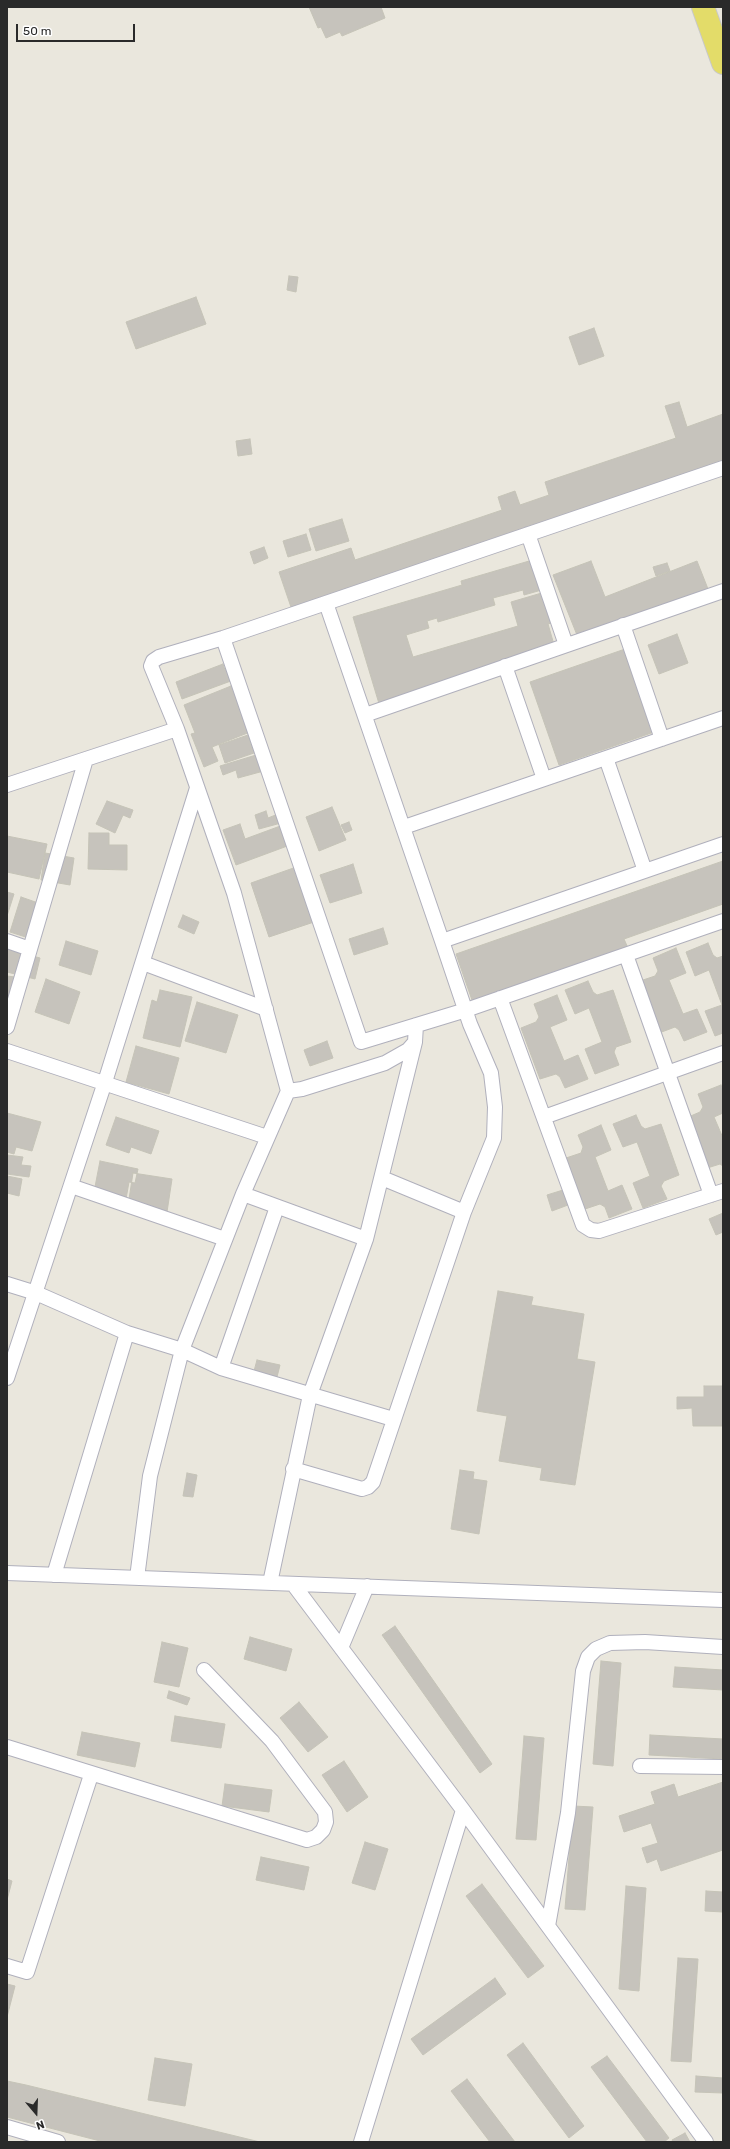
<!DOCTYPE html>
<style>
body{margin:0}
#map{position:relative;width:730px;height:2149px;overflow:hidden;background:#eae7dd;font-family:Rubik,sans-serif}
canvas{display:block}
.frame{position:absolute;inset:0;border:8px solid #2a2a2a;pointer-events:none}
.north{position:absolute;left:16px;top:2093px;width:40px;height:40px;-webkit-text-stroke:3px #fff;paint-order:stroke;rotate:161deg;font-size:11px;font-weight:700;line-height:16px;text-align:center;color:#2a2a2a}
.north::after{content:'';display:block;margin:auto;width:14px;height:18px;background:#2a2a2a;clip-path:polygon(50% 0,100% 100%,50% 72%,0 100%)}
.scale{position:absolute;left:16px;top:24px;width:119px;height:18px;box-sizing:border-box;border:2px solid #2a2a2a;border-top:0;padding-left:5px;font-size:12px;line-height:14px;white-space:nowrap;color:#2a2a2a;-webkit-text-stroke:3px #fff;paint-order:stroke}
</style>
<div id="map">
<canvas width="730" height="2149"></canvas>
<div class="frame"></div>
<div class="north">N</div>
<div class="scale">50 m</div>
</div>
<script>
const g = document.querySelector('canvas').getContext('2d');
g.lineJoin = 'round';
function paint(path, color) { g.fillStyle = color; g.fill(path, 'evenodd'); }
const shape = rows => new Path2D(rows.map(r => 'M' + r).join(''));
function trace(path, color, width, dash) { g.strokeStyle = color; g.lineWidth = width; g.lineCap = dash ? 'butt' : 'round'; g.setLineDash(dash || []); g.stroke(path); }
const building = shape([
 [309,7,381,7,385,18,342,36,340,32,326,38,321,27,318,28,309,7],
 [289,276,298,277,296,292,287,290,289,276],
 [196,297,206,324,136,349,126,322,196,297],
 [594,328,604,356,579,365,569,337,594,328],
 [679,402,687,427,723,414,723,468,293,613,279,572,351,548,355,560,502,510,498,497,515,491,520,505,549,495,545,482,676,438,665,406,679,402],
 [250,439,252,454,238,456,236,441,250,439],
 [342,519,349,541,316,551,309,529,342,519],
 [306,534,311,550,288,557,283,541,306,534],
 [264,547,268,558,254,564,250,552,264,547],
 [536,559,545,589,524,595,523,590,493,598,495,605,438,622,437,618,427,621,429,628,406,635,413,657,518,626,511,602,545,592,554,622,548,624,557,655,380,707,353,617,462,585,461,581,536,559],
 [591,561,605,597,697,561,710,594,581,645,553,575,591,561],
 [667,563,670,571,656,576,653,567,667,563],
 [677,634,688,663,659,674,648,645,677,634],
 [628,648,657,731,559,765,530,682,628,648],
 [223,664,225,670,234,666,239,678,182,699,176,682,223,664],
 [231,686,250,732,212,747,218,761,204,767,191,734,195,733,184,705,231,686],
 [248,735,254,753,225,763,219,745,248,735],
 [266,752,271,769,238,778,236,770,223,775,220,766,266,752],
 [107,801,133,810,130,818,123,815,115,833,96,824,107,801],
 [332,807,346,840,319,851,306,817,332,807],
 [266,811,268,818,278,814,281,823,259,829,255,815,266,811],
 [349,822,352,830,345,833,341,825,349,822],
 [240,824,245,839,283,825,290,845,236,865,223,830,240,824],
 [89,833,109,833,109,845,127,845,127,870,88,869,89,833],
 [7,836,47,844,39,879,7,872,7,836],
 [45,853,74,858,70,885,41,880,45,853],
 [723,861,723,904,624,939,628,948,473,1003,456,954,723,861],
 [353,864,362,893,330,903,320,875,353,864],
 [302,865,314,922,269,937,251,883,302,865],
 [7,892,14,894,7,916,7,892],
 [21,897,44,905,35,940,10,932,21,897],
 [183,915,199,922,194,934,178,927,183,915],
 [383,928,388,944,354,955,349,939,383,928],
 [66,941,98,951,91,975,59,965,66,941],
 [708,943,713,955,717,958,723,956,723,1033,715,1036,705,1011,722,1005,709,970,695,976,686,952,708,943],
 [676,948,686,973,669,980,683,1014,697,1009,707,1032,684,1041,679,1030,675,1027,659,1033,640,981,655,976,658,971,653,958,676,948],
 [7,949,40,958,35,979,7,972,7,949],
 [7,976,23,978,20,1000,7,998,7,976],
 [46,979,80,992,69,1024,35,1012,46,979],
 [588,981,593,992,597,995,613,990,631,1042,616,1047,614,1052,619,1065,595,1074,585,1049,602,1042,589,1008,575,1014,565,990,588,981],
 [160,990,192,997,180,1047,143,1038,152,1000,157,1002,160,990],
 [557,995,567,1020,550,1027,564,1061,578,1055,588,1079,565,1088,560,1077,556,1074,540,1079,521,1028,536,1022,539,1017,534,1004,557,995],
 [197,1002,238,1015,226,1053,185,1041,197,1002],
 [327,1041,333,1058,310,1066,304,1050,327,1041],
 [136,1046,179,1058,169,1094,126,1082,136,1046],
 [721,1085,723,1090,723,1113,714,1117,723,1138,723,1166,720,1164,704,1169,686,1118,700,1112,703,1107,698,1094,721,1085],
 [7,1113,41,1122,32,1151,16,1147,14,1154,7,1152,7,1113],
 [636,1115,641,1126,645,1129,661,1124,679,1175,664,1181,661,1186,667,1199,643,1208,633,1183,650,1176,637,1142,623,1147,613,1124,636,1115],
 [116,1117,159,1131,151,1154,131,1147,129,1153,106,1145,116,1117],
 [601,1125,611,1150,595,1157,608,1191,622,1185,632,1209,609,1218,605,1207,600,1204,585,1209,566,1158,581,1153,583,1147,578,1135,601,1125],
 [7,1155,23,1157,21,1165,31,1166,29,1177,7,1174,7,1155],
 [100,1161,138,1169,135,1183,129,1182,126,1199,94,1192,100,1161],
 [133,1173,172,1179,167,1212,128,1206,133,1173],
 [7,1176,22,1179,19,1196,7,1193,7,1176],
 [563,1190,568,1205,552,1211,547,1195,563,1190],
 [723,1213,723,1232,716,1235,709,1219,723,1213],
 [498,1291,533,1297,531,1305,584,1314,577,1359,595,1362,575,1485,540,1480,542,1468,499,1461,507,1416,477,1411,498,1291],
 [257,1360,280,1365,277,1377,254,1371,257,1360],
 [704,1386,723,1386,723,1426,693,1426,692,1408,677,1409,677,1397,704,1397,704,1386],
 [460,1470,474,1472,473,1479,487,1481,479,1534,451,1529,460,1470],
 [187,1473,197,1475,193,1497,183,1496,187,1473],
 [395,1626,492,1764,480,1773,382,1635,395,1626],
 [250,1637,292,1649,286,1671,244,1659,250,1637],
 [162,1642,188,1648,179,1687,154,1682,162,1642],
 [601,1661,621,1663,613,1766,593,1764,601,1661],
 [675,1667,723,1670,723,1690,673,1687,675,1667],
 [169,1691,190,1698,187,1705,167,1698,169,1691],
 [299,1702,328,1737,308,1752,280,1718,299,1702],
 [175,1716,225,1724,221,1748,171,1741,175,1716],
 [82,1732,140,1743,135,1767,77,1755,82,1732],
 [650,1735,723,1739,723,1759,649,1755,650,1735],
 [524,1736,544,1738,536,1840,516,1839,524,1736],
 [344,1761,368,1797,347,1812,322,1775,344,1761],
 [723,1782,723,1850,661,1871,657,1859,647,1863,642,1848,658,1843,651,1823,624,1832,619,1816,655,1804,651,1792,674,1784,678,1797,723,1782],
 [225,1784,272,1790,269,1812,222,1806,225,1784],
 [573,1806,593,1807,585,1910,565,1909,573,1806],
 [365,1842,388,1849,375,1890,352,1883,365,1842],
 [261,1857,309,1867,304,1890,256,1880,261,1857],
 [7,1879,12,1881,7,1900,7,1879],
 [482,1884,544,1966,528,1978,466,1896,482,1884],
 [626,1886,646,1888,639,1991,619,1989,626,1886],
 [706,1891,723,1892,723,1912,705,1911,706,1891],
 [678,1958,698,1959,691,2062,671,2061,678,1958],
 [495,1978,506,1994,423,2055,411,2039,495,1978],
 [7,1984,15,1986,7,2017,7,1984],
 [523,2043,584,2126,569,2138,507,2055,523,2043],
 [607,2056,669,2138,664,2142,647,2142,591,2067,607,2056],
 [155,2058,192,2064,185,2106,148,2100,155,2058],
 [696,2076,723,2078,723,2093,695,2092,696,2076],
 [467,2079,515,2142,490,2142,451,2091,467,2079],
 [7,2081,26,2085,260,2142,104,2142,7,2117,7,2081],
 [685,2133,690,2142,673,2142,672,2140,685,2133]
]);
paint(building, '#c6c3bc');
trace(building, '#c5c3b7', 1);
const minor = shape([
 [528,534,566,645],
 [326,603,442,941,723,844],
 [623,625,662,739],
 [223,638,361,1042,466,1010,723,921],
 [505,666,544,779],
 [365,715,723,591],
 [606,758,645,871],
 [7,785,177,729],
 [404,827,723,718],
 [7,941,30,949],
 [626,955,711,1195],
 [143,963,266,1009],
 [500,998,583,1225,591,1230,599,1231,723,1191],
 [7,1027,86,759],
 [7,1051,267,1137],
 [288,1091,302,1089,385,1063,408,1050,415,1042],
 [544,1117,723,1053],
 [382,1178,464,1212],
 [71,1186,225,1239],
 [243,1194,366,1239],
 [7,1284,36,1293,127,1333,182,1350,221,1368,393,1419],
 [221,1368,277,1207],
 [7,1378,105,1082,197,788],
 [293,1469,362,1489,368,1487,373,1482,464,1212,494,1138,495,1107,491,1073,470,1024,442,941],
 [7,1573,723,1600],
 [54,1575,127,1333],
 [137,1578,150,1476,182,1350,243,1194,288,1091,234,893,177,729,151,666,153,661,159,657,223,638,723,468],
 [270,1583,310,1395,366,1239,415,1042,416,1025],
 [293,1584,463,1810,706,2142],
 [341,1648,367,1586],
 [7,1747,307,1840,316,1837,323,1830,326,1822,325,1812,272,1741,204,1670],
 [640,1766,723,1767],
 [548,1926,568,1813,583,1671,588,1657,596,1649,610,1643,645,1642,723,1647],
 [7,1966,27,1972,91,1775],
 [7,2127,58,2142],
 [361,2142,463,1810]
]);
const primary = shape([
 [703,7,723,63]
]);
trace(minor, '#b0b0bc', 16);
trace(primary, '#c8c8c8', 24);
trace(minor, '#fff', 14);
trace(primary, '#e3dc69', 22);
</script>
